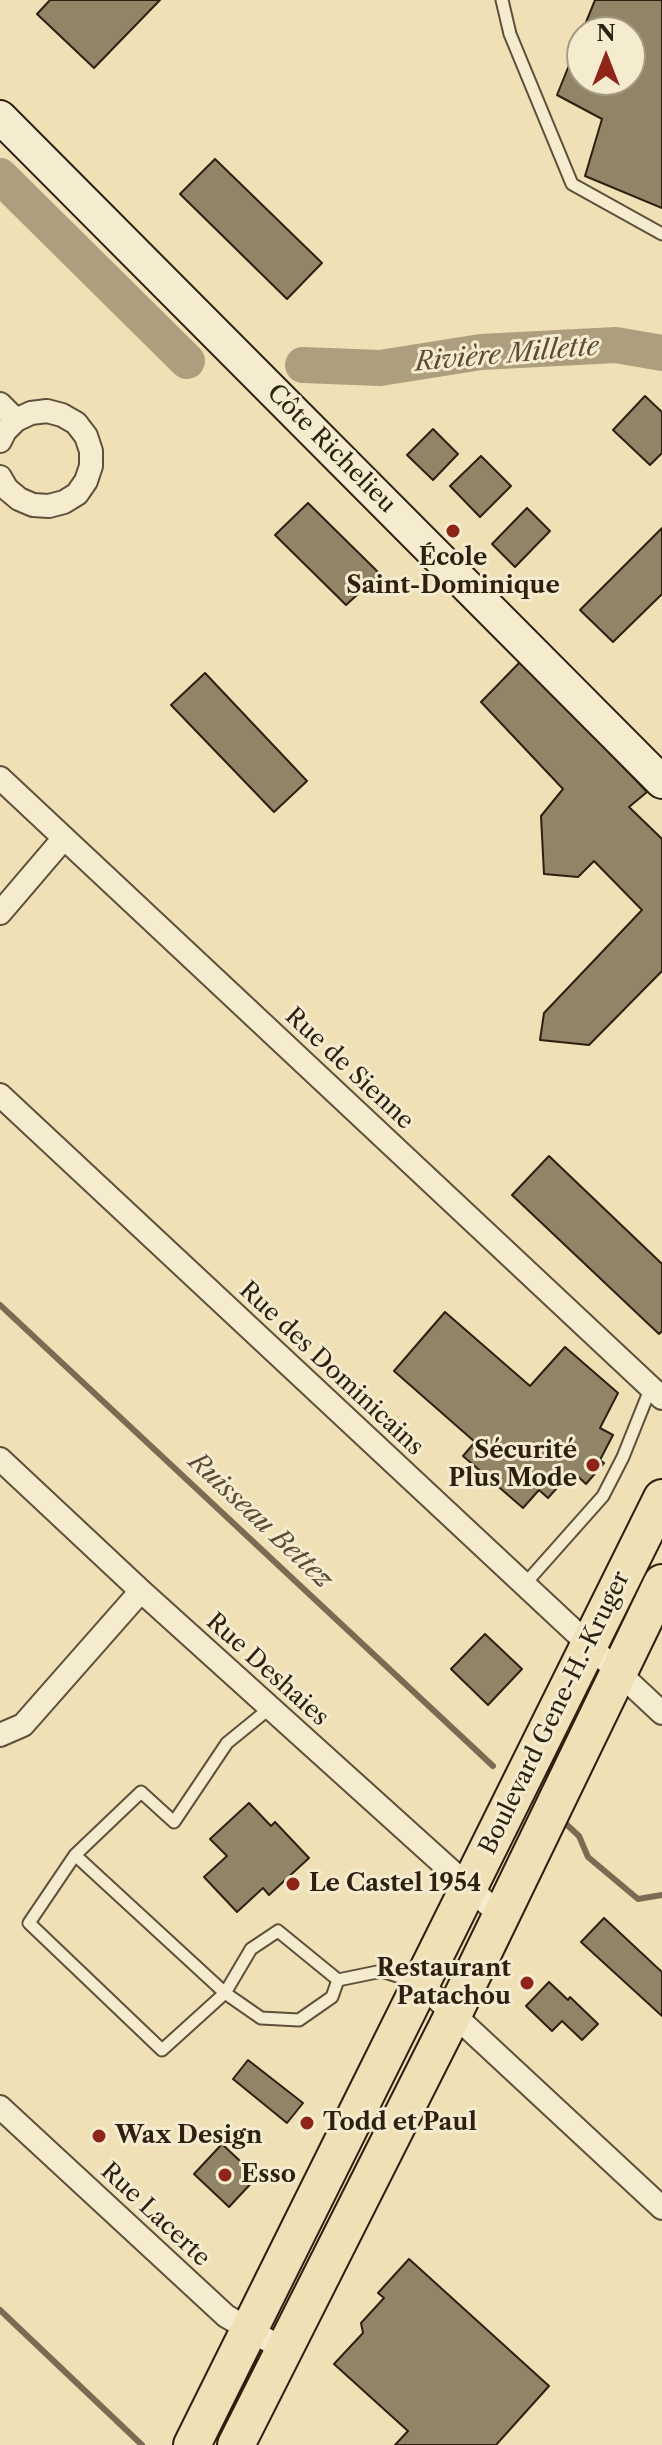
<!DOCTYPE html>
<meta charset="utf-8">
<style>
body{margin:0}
#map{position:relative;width:662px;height:2445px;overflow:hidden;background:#efe0b5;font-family:"Libre Caslon Text",serif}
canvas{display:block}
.north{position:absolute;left:566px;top:16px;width:80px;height:80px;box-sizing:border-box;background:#f5ebcf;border:2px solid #a59a83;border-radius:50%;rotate:0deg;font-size:22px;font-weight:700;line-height:32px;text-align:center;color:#2d2011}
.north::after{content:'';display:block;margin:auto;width:28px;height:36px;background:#8f2418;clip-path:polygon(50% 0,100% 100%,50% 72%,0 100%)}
</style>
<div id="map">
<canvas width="662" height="2445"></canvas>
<div class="north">N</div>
</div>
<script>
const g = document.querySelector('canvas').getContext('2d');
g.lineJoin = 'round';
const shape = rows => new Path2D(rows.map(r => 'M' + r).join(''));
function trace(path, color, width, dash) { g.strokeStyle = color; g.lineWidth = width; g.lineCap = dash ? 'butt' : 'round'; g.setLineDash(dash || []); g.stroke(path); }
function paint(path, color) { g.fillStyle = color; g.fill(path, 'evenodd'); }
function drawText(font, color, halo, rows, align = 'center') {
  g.font = font + ' "Libre Caslon Text",serif'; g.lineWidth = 6; g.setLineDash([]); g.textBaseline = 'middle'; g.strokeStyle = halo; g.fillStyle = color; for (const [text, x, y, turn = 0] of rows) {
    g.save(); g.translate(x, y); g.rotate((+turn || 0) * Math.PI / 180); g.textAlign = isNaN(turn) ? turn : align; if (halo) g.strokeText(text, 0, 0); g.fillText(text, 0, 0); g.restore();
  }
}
trace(shape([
 [0,1305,493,1766],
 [566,1824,579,1836,588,1857,638,1899,662,1895],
 [0,2310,142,2445]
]), '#7a6c52', 6);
trace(shape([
 [0,176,187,361],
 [303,365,380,368,481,352,616,345,662,353]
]), '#ad9f7d', 36);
const building = shape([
 [50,0,160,0,94,68,37,14,50,0],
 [595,0,662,0,662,208,585,176,602,119,557,95,582,33,582,80,630,80,630,32,582,32,595,0],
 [215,159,322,263,287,299,180,194,215,159],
 [645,396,662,412,662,453,650,465,613,430,645,396],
 [433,429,458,454,433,480,407,455,433,429],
 [481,456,511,486,480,517,450,486,481,456],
 [308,503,380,574,346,605,275,535,308,503],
 [527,508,550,531,515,567,492,544,527,508],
 [662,528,662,594,613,642,580,610,662,528],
 [522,660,647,792,629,807,662,839,662,971,589,1045,540,1040,544,1013,642,910,594,861,578,877,544,874,541,816,563,789,481,702,522,660],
 [205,673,307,781,274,812,171,705,205,673],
 [549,1156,662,1264,662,1331,659,1334,512,1195,549,1156],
 [445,1312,530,1386,565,1347,618,1393,600,1428,613,1435,600,1460,604,1463,586,1484,572,1471,548,1498,539,1490,523,1508,463,1456,475,1442,394,1371,445,1312],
 [485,1634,522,1669,488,1705,451,1669,485,1634],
 [249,1803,271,1826,275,1822,309,1858,269,1895,263,1888,237,1912,204,1877,227,1856,210,1839,249,1803],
 [604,1918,662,1972,662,2016,581,1942,604,1918],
 [549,1982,568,2000,570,1997,598,2024,582,2040,562,2021,552,2031,526,2006,549,1982],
 [248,2060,303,2103,287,2123,233,2079,248,2060],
 [222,2144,257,2177,229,2207,194,2174,222,2144],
 [409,2259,549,2386,496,2445,395,2445,408,2431,334,2364,363,2333,361,2323,384,2298,378,2293,409,2259]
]);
paint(building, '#928466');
trace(building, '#2d2011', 2);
const lane = shape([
 [502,0,510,34,572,184,662,234],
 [524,1585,603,1496,623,1457,651,1387],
 [270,1708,227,1743,174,1822,141,1792,75,1855,29,1923,162,2050,225,1993,251,1949,278,1931,338,1980,382,1971,416,1982],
 [75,1855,225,1993,261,2018,299,2020,332,1997,338,1980]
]);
const street = shape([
 [0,404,16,420],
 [0,441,5,431,16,420,31,413,47,411,62,415,76,423,86,436,91,451,91,466,86,481,77,494,64,502,49,506,33,505,19,499,7,489,0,477],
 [0,778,662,1398],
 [0,913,64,838],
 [0,1095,662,1713],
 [0,1459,141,1591,501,1916],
 [0,1735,23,1725,141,1591],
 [422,1985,662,2208],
 [0,2107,226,2316,283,2349]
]);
const secondary = shape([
 [0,117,662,782]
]);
const primary = shape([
 [192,2445,662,1498],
 [236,2445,454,2013,662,1583]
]);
trace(lane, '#5e503a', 15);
trace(street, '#5e503a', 26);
trace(secondary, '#2d2011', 36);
trace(primary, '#2d2011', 40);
trace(lane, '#f5ebcf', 11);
trace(street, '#f5ebcf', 22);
trace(secondary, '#f5ebcf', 32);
trace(primary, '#efe0b5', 36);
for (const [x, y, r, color] of [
 [453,531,8,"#8f2418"],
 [593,1465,8,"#8f2418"],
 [293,1884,8,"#8f2418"],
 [527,1983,8,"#8f2418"],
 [307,2123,8,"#8f2418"],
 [99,2136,8,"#8f2418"],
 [225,2175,8,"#8f2418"]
]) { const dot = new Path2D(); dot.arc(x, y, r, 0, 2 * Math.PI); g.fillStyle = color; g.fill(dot); trace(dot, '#f5ebcf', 3); }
drawText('24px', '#2d2011', '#f5ebcf', [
 ["Côte Richelieu",331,449,45],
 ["Rue de Sienne",349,1069,43],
 ["Rue des Dominicains",331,1369,43],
 ["Rue Deshaies",267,1670,42],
 ["Boulevard Gene-H.-Kruger",555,1713,-64],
 ["Rue Lacerte",155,2215,43]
]);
drawText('bold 24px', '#2d2011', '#f5ebcf', [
 ["École",453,558,"center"],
 ["Saint-Dominique",453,586,"center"],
 ["Sécurité",577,1451,"right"],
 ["Plus Mode",577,1479,"right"],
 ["Le Castel 1954",309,1884],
 ["Restaurant",511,1969,"right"],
 ["Patachou",511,1997,"right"],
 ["Todd et Paul",323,2123],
 ["Wax Design",115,2136],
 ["Esso",241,2175]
], 'left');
drawText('italic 26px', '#5a4c37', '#f5ebcf', [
 ["Rivière Millette",507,355,-5],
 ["Ruisseau Bettez",260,1521,43]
]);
</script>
